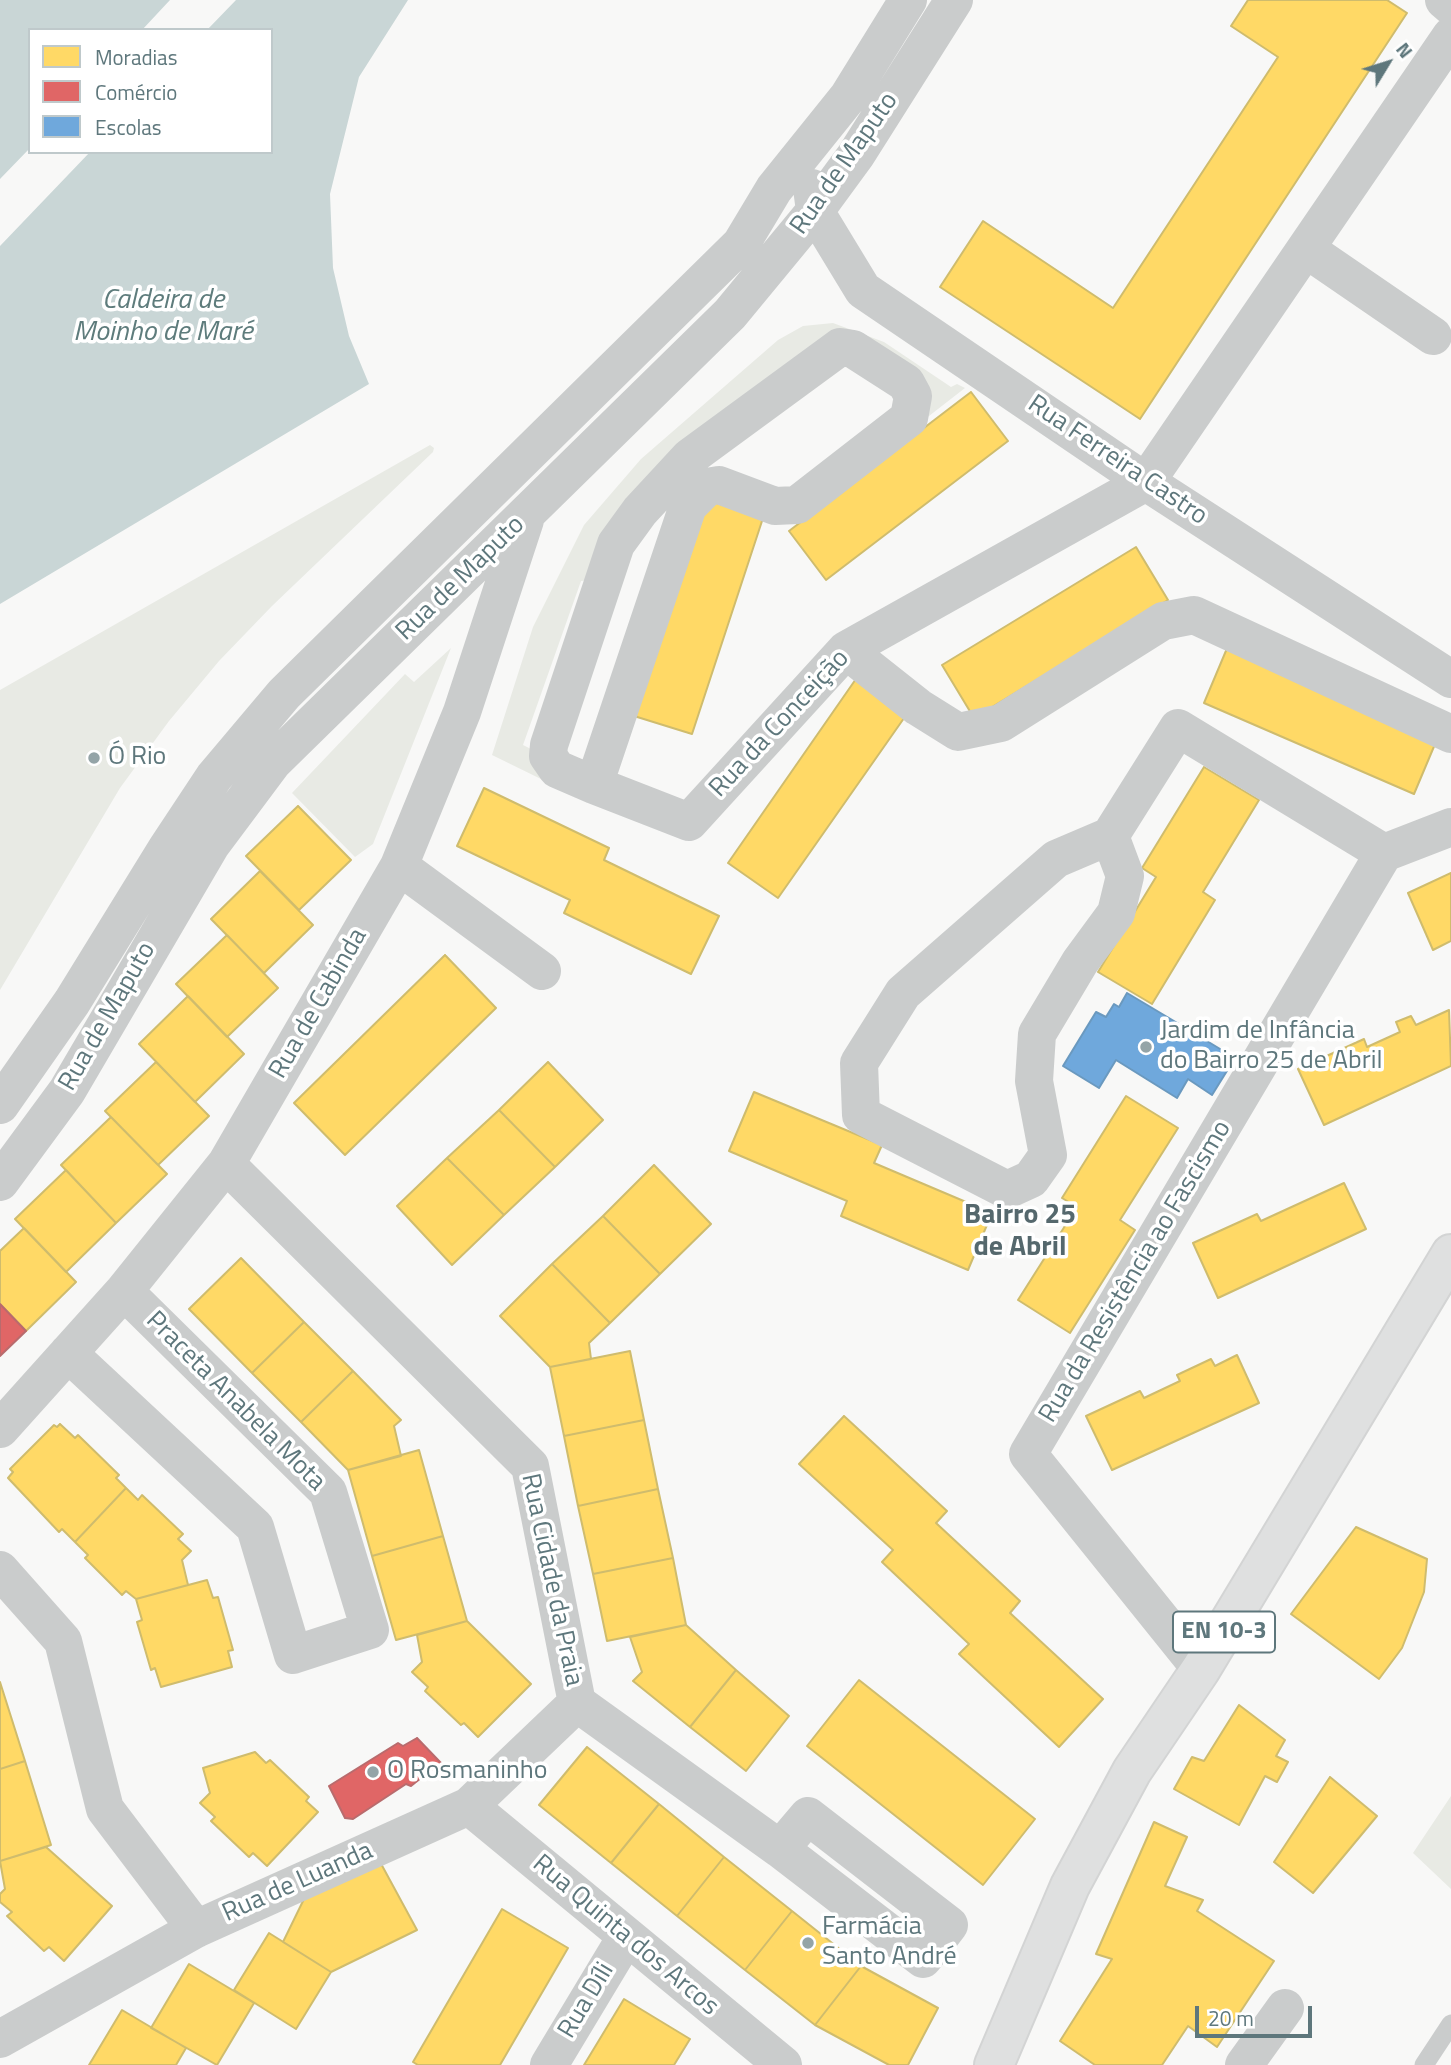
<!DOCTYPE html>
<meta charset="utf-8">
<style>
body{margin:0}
#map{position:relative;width:1451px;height:2065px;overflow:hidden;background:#f8f8f7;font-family:"Titillium Web",sans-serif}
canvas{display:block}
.legend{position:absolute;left:28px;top:28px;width:245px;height:126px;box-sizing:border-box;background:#fff;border:2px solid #bfc9cb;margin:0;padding:9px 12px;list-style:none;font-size:21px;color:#5e777c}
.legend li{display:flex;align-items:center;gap:14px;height:35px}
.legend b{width:35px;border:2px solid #bfc9cb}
.north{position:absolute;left:1353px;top:28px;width:70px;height:70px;-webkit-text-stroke:5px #fff;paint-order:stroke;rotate:52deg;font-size:19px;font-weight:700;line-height:28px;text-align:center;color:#5e777c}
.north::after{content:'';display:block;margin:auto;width:24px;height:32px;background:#5e777c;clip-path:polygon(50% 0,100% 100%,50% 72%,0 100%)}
.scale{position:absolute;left:1195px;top:2006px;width:117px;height:32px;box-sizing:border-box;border:4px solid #5e777c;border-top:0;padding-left:9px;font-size:21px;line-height:24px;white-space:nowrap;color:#5e777c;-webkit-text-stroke:5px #fff;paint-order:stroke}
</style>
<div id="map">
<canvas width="1451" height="2065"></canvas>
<ul class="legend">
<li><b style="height:19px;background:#ffd966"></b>Moradias</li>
<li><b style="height:19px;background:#e06666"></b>Comércio</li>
<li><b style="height:19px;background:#6fa8dc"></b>Escolas</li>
</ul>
<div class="north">N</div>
<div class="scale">20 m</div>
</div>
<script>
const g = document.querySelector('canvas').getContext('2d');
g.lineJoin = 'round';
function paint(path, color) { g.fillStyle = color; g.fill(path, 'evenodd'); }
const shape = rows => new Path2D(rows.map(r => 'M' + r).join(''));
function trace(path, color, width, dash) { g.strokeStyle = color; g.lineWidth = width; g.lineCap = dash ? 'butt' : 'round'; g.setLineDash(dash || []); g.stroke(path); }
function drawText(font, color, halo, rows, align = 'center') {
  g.font = font + ' "Titillium Web",sans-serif'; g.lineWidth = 7; g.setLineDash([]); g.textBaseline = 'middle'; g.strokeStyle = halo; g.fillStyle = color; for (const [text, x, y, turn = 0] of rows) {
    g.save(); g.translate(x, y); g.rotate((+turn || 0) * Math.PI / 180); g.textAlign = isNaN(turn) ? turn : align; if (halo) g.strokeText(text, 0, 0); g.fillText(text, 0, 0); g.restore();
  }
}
paint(shape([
 [833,323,884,342,951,387,957,384,965,388,920,423,837,335,591,580,581,581,523,745,535,751,543,780,492,755,533,627,584,525,641,459,778,340,803,326],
 [430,445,434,448,433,452,272,606,219,661,169,721,120,788,0,990,0,690],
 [451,648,373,844,355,857,292,793,405,674,414,682],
 [1451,1796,1451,1889,1413,1853]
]), '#e8eae4');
paint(shape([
 [0,0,170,0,142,30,30,30,30,148,0,179],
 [236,0,408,0,359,77,330,194,333,268,349,336,369,384,0,604,0,246,90,152,271,152,271,30,207,30]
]), '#c9d6d6');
const homes = shape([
 [1248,0,1387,0,1407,13,1140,419,940,287,983,221,1113,308,1278,57,1231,26,1248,0],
 [971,392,1008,441,826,580,789,531,971,392],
 [705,499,763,518,692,734,634,716,705,499],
 [1136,547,1168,600,974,718,942,665,1136,547],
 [1228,646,1438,737,1414,794,1204,703,1228,646],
 [858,676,909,711,778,898,728,863,858,676],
 [1204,767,1259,800,1203,892,1215,900,1152,1004,1098,972,1156,877,1142,868,1204,767],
 [484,788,609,848,604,860,719,916,691,974,564,913,570,900,457,846,484,788],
 [298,806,351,860,299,910,246,856,298,806],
 [260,871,313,925,264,973,211,919,260,871],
 [1451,873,1451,941,1433,950,1408,893,1451,873],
 [227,935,278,988,227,1037,176,984,227,935],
 [445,955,496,1008,345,1155,294,1103,445,955],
 [188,996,244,1054,195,1102,139,1044,188,996],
 [1449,1010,1451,1066,1324,1125,1298,1069,1364,1039,1367,1047,1400,1032,1396,1022,1411,1016,1416,1025,1449,1010],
 [156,1062,209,1116,158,1165,105,1111,156,1062],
 [548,1062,603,1120,555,1167,499,1110,548,1062],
 [754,1092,882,1145,874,1163,992,1213,968,1270,841,1216,847,1201,729,1151,754,1092],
 [1126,1096,1178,1128,1120,1220,1135,1230,1070,1333,1018,1300,1077,1207,1062,1198,1126,1096],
 [499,1110,555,1167,504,1215,447,1158,499,1110],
 [111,1117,167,1174,116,1223,61,1165,111,1117],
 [447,1158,504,1215,452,1265,397,1206,447,1158],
 [654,1165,711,1224,660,1274,603,1216,654,1165],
 [66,1170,116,1223,66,1272,15,1219,66,1170],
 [1344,1183,1366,1229,1218,1298,1193,1243,1257,1214,1261,1221,1344,1183],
 [603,1216,660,1274,610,1323,552,1264,603,1216],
 [24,1228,76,1282,26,1331,0,1304,0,1251,24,1228],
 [241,1258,304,1322,252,1373,189,1309,241,1258],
 [552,1264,610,1323,589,1343,591,1359,550,1367,500,1316,552,1264],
 [304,1322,353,1371,301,1422,252,1373,304,1322],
 [630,1351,644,1420,564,1436,550,1367,630,1351],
 [1237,1355,1259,1403,1112,1470,1086,1416,1140,1391,1144,1398,1180,1381,1177,1375,1211,1359,1215,1366,1237,1355],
 [353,1371,401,1420,394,1426,401,1456,348,1470,301,1422,353,1371],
 [844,1416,947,1511,936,1523,1020,1601,1010,1613,1103,1699,1059,1747,959,1654,969,1644,882,1562,893,1550,799,1464,844,1416],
 [644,1420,658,1489,578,1506,564,1436,644,1420],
 [60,1424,75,1438,78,1435,119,1475,116,1478,126,1488,75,1542,62,1529,59,1532,8,1478,13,1472,10,1469,54,1425,57,1427,60,1424],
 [419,1450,443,1536,372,1556,348,1470,419,1450],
 [126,1488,138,1500,142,1495,183,1534,178,1539,191,1551,182,1560,188,1585,136,1599,126,1591,122,1595,85,1558,88,1555,75,1542,126,1488],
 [658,1489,673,1558,593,1574,578,1506,658,1489],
 [1356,1527,1427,1559,1424,1592,1402,1648,1379,1679,1291,1614,1356,1527],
 [443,1536,467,1621,396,1640,372,1556,443,1536],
 [673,1558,686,1625,607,1641,593,1574,673,1558],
 [207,1580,213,1598,218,1597,233,1650,228,1651,232,1667,161,1687,155,1668,151,1670,137,1622,142,1620,136,1599,207,1580],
 [467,1621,531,1684,478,1737,464,1723,461,1725,425,1691,428,1687,412,1672,422,1662,417,1635,467,1621],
 [686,1625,736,1670,690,1727,633,1681,642,1672,630,1637,686,1625],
 [736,1670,789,1716,746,1771,690,1727,736,1670],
 [859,1680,1035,1819,983,1885,807,1746,859,1680],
 [0,1682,25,1761,0,1769,0,1682],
 [1239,1705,1285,1740,1276,1756,1288,1762,1277,1782,1265,1776,1239,1825,1174,1789,1192,1757,1204,1761,1239,1705],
 [587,1747,659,1804,611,1863,539,1805,587,1747],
 [255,1752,266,1763,270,1760,309,1797,306,1801,318,1812,267,1866,253,1853,249,1857,211,1821,215,1817,200,1803,210,1793,203,1768,255,1752],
 [25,1761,51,1845,0,1861,0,1769,25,1761],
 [1330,1777,1377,1816,1313,1893,1274,1862,1330,1777],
 [659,1804,724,1857,677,1916,611,1863,659,1804],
 [1154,1822,1187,1837,1165,1886,1203,1900,1197,1911,1274,1961,1217,2047,1188,2026,1162,2065,1095,2065,1060,2041,1112,1959,1096,1954,1154,1822],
 [46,1847,112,1906,64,1961,49,1947,44,1951,7,1916,12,1912,0,1902,0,1894,5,1889,0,1861,46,1847],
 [724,1857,792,1911,745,1970,677,1916,724,1857],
 [379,1860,417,1930,331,1972,283,1942,304,1899,379,1860],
 [502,1909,568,1948,500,2065,418,2065,413,2062,502,1909],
 [792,1911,861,1966,815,2025,745,1970,792,1911],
 [269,1933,331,1972,296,2029,234,1990,269,1933],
 [189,1964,254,2003,217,2065,151,2028,189,1964],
 [861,1966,938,2008,908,2065,889,2065,815,2025,861,1966],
 [624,1999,690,2039,674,2065,584,2065,624,1999],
 [122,2010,186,2048,176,2065,89,2065,122,2010]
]);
paint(homes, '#ffd966');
trace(homes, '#cfbc6d', 2);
const shops = shape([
 [0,1304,26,1331,0,1356,0,1304],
 [417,1738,441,1763,439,1770,431,1770,411,1786,406,1784,353,1819,345,1818,329,1786,398,1743,403,1746,417,1738]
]);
paint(shops, '#e06666');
trace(shops, '#b96b6d', 2);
const schools = shape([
 [1127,993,1184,1027,1186,1024,1200,1031,1197,1035,1235,1058,1212,1095,1188,1079,1177,1098,1116,1060,1099,1088,1063,1066,1096,1012,1106,1017,1114,1004,1119,1007,1127,993]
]);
paint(schools, '#6fa8dc');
trace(schools, '#6a99bf', 2);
const primary = shape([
 [994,2065,1070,1886,1132,1771,1201,1669,1451,1254]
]);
trace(primary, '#d3d4d4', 42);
trace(shape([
 [1424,2065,1451,2024]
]), '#cacccc', 19);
trace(shape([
 [1444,0,1451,6],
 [812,188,815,211,863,290,1146,482,1451,679],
 [1306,249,1433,336],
 [846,650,918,707,958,732,1001,723,1163,621,1194,615,1451,734],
 [594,785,688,506,707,487,719,485,775,506,797,505,909,418,913,396,906,383,853,349,840,347,690,457,640,511,616,544,549,745,548,756,557,769,594,785,689,822,846,650,1146,482,1451,36],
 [1110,836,1125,876,1116,913,1080,962,1037,1034,1034,1081,1048,1155,1031,1179,1007,1190,861,1115,859,1063,903,993,1056,859,1110,836,1178,728,1384,853,1451,827],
 [399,866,542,971],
 [0,1105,72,1002,167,848,214,777,284,694,741,244,774,189,848,97,908,0],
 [226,1164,530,1466,577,1703,780,1849,923,1959,949,1925,808,1816,780,1849],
 [0,1182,67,1091,211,845,273,762,730,314,815,211,856,155,954,0],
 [68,1353,255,1527,293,1655,370,1630,328,1492,124,1291],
 [0,1429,124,1291,226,1164,399,866,462,712,525,520],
 [0,1570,63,1641,105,1809,196,1929],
 [1201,1669,1028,1454,1384,853],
 [469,1806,783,2065],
 [0,2039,196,1929,469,1806,577,1703],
 [549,2065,626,1937],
 [1244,2065,1285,2008]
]), '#cacccc', 38);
trace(primary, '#dfe0e0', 38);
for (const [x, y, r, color] of [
 [94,758,7,"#94a4a7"],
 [1146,1047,7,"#94a4a7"],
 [373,1772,7,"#94a4a7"],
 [808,1943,7,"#94a4a7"]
]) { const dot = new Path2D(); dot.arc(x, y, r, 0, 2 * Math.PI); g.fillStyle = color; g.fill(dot); trace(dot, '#fff', 2.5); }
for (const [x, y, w] of [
 [1224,1632,102]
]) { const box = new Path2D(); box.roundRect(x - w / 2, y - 20.5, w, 41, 5); g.fillStyle = '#fff'; g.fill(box); trace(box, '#5e777c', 2); }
drawText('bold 24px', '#5e777c', null, [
 ["EN 10-3",1224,1632]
]);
drawText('26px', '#5e777c', '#fff', [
 ["Rua de Maputo",845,164,-55],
 ["Rua Ferreira Castro",1117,461,34],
 ["Rua de Maputo",461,579,-44],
 ["Rua da Conceição",780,724,-47],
 ["Rua de Cabinda",319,1004,-60],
 ["Rua de Maputo",108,1017,-60],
 ["Rua da Resistência ao Fascismo",1136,1272,-59],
 ["Praceta Anabela Mota",235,1402,45],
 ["Rua Cidade da Praia",551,1580,78],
 ["Rua de Luanda",298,1883,-24],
 ["Rua Quinta dos Arcos",625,1936,40],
 ["Rua Díli",587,2001,-59]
]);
drawText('26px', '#5e777c', '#fff', [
 ["Ó Rio",108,758],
 ["Jardim de Infância",1160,1032],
 ["do Bairro 25 de Abril",1160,1062],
 ["O Rosmaninho",387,1772],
 ["Farmácia",822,1928],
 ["Santo André",822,1958]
], 'left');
drawText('italic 28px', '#5e7c7c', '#fff', [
 ["Caldeira de",163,301],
 ["Moinho de Maré",163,333]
]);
drawText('bold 28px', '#55686d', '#fff', [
 ["Bairro 25",1020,1216],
 ["de Abril",1020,1248]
]);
</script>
